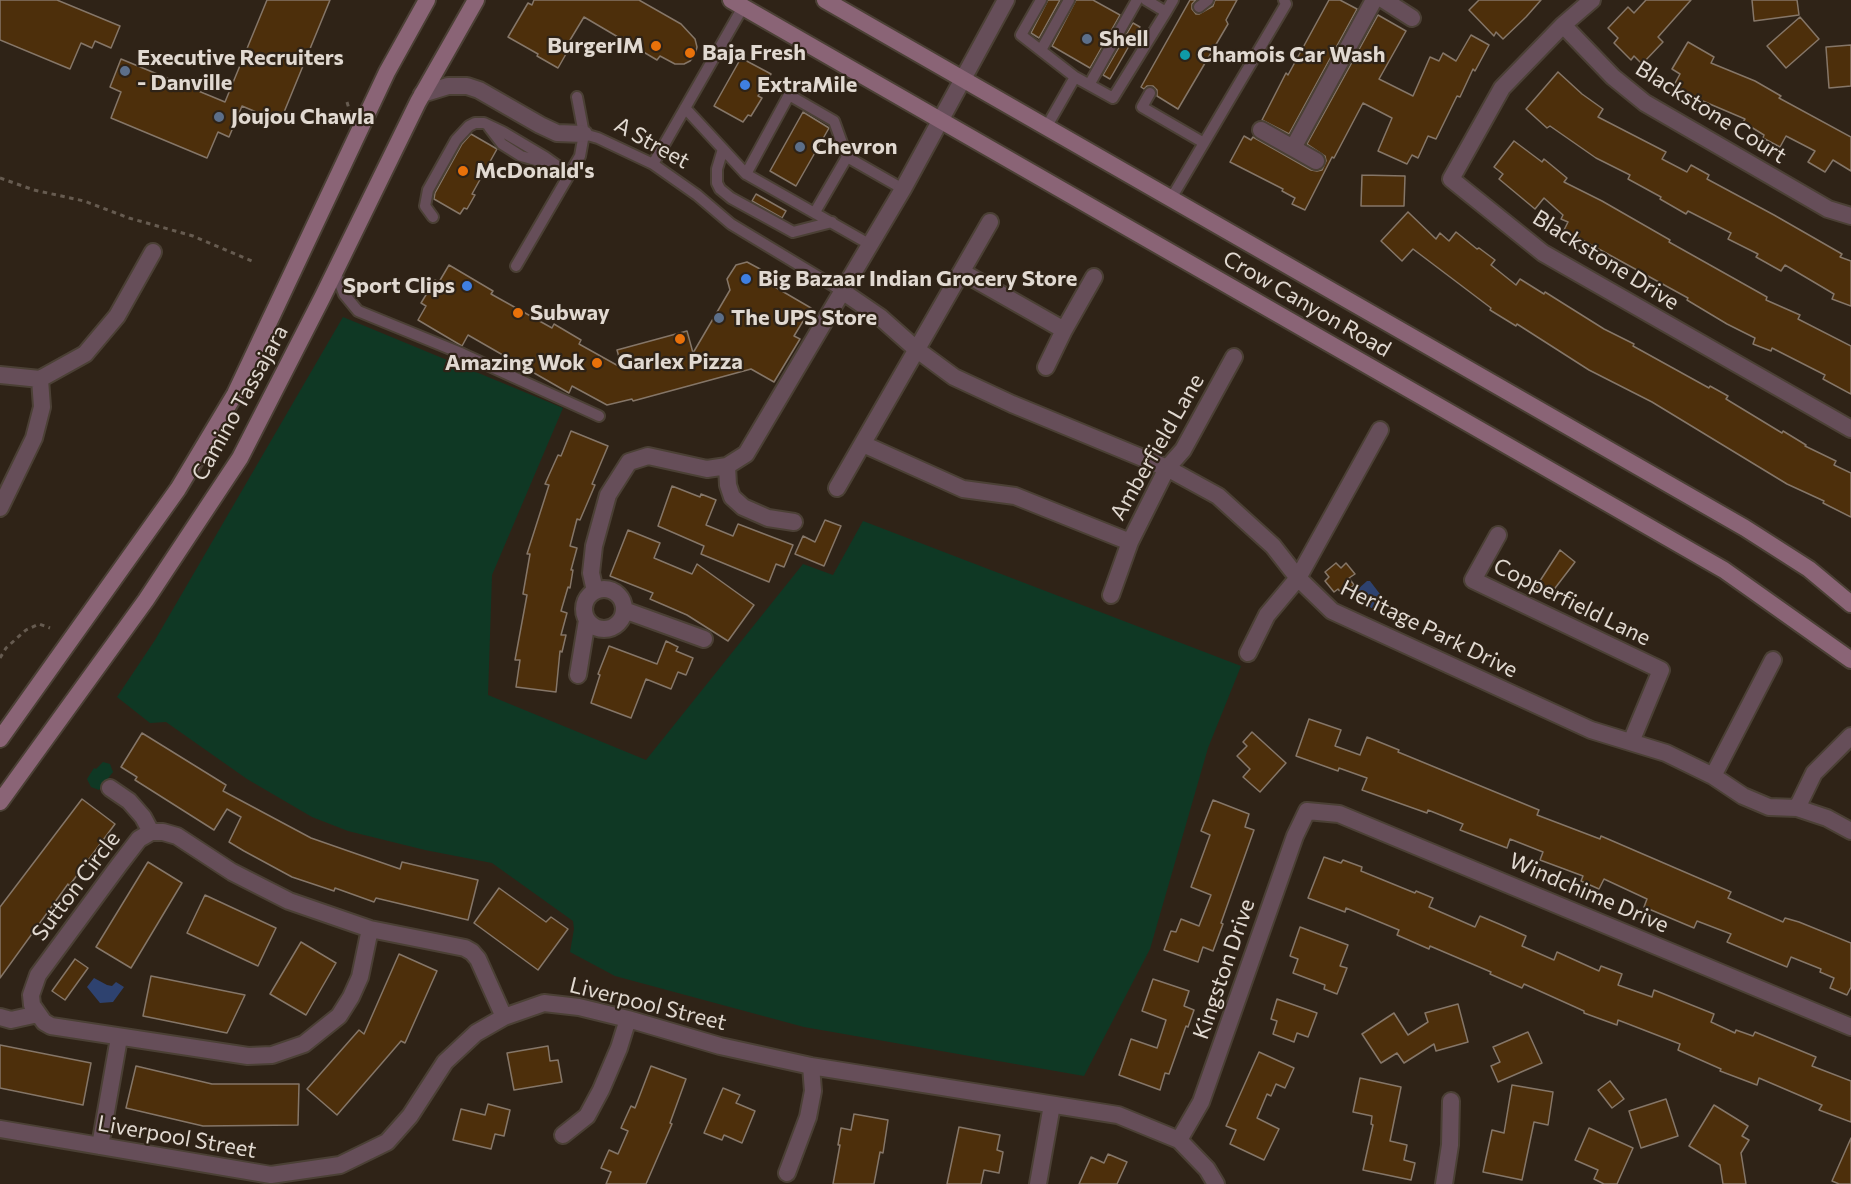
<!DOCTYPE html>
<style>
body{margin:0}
canvas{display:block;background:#2f2317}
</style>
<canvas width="1851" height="1184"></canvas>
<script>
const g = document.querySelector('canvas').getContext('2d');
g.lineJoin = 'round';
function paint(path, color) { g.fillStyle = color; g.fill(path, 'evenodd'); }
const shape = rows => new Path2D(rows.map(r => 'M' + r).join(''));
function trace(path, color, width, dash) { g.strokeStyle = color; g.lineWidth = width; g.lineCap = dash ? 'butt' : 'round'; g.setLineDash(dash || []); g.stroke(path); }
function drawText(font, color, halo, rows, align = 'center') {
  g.font = font + ' Commissioner,sans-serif'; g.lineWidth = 4.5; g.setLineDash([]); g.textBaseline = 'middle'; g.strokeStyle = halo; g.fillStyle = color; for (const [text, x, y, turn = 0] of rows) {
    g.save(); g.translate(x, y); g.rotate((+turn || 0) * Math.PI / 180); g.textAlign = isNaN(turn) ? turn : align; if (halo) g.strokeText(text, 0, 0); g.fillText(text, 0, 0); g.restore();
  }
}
paint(shape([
 [343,317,563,408,492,575,488,695,646,760,803,564,833,575,863,521,1241,666,1208,748,1150,949,1084,1076,804,1027,615,976,570,952,574,929,573,921,492,863,425,850,348,831,312,817,247,779,166,722,150,723,117,697,155,640],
 [103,762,110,764,113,772,99,790,91,787,87,779,94,768,96,769]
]), '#0f3824');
paint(shape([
 [1367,581,1370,581,1383,598,1384,601,1374,608,1371,608,1358,592,1358,589],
 [94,978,107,985,112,986,116,982,124,987,113,1002,100,1003,87,987]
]), '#2e426f');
const building = shape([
 [0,0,57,0,120,26,111,48,95,41,92,48,81,43,70,69,0,40,0,0],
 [267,0,330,0,280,122,242,106,229,137,218,132,207,158,111,118,121,92,110,87,121,59,225,102,267,0],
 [534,0,639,0,681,24,695,39,697,47,695,55,690,61,684,64,675,64,660,56,657,60,584,17,567,45,570,47,558,68,537,56,538,54,508,37,528,3,532,5,534,0],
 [1048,0,1060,0,1039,38,1031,33,1048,0],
 [1076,0,1093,0,1120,15,1090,68,1052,46,1076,0],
 [1190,0,1196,0,1192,4,1192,9,1196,14,1199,14,1213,6,1215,0,1237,0,1226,20,1228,24,1178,109,1157,96,1157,90,1153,86,1147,86,1144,89,1141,87,1190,0],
 [1329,0,1340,0,1357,9,1289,134,1262,120,1286,73,1288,75,1329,0],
 [1479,0,1541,0,1526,17,1503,39,1496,32,1494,36,1469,10,1479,0],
 [1646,0,1691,0,1658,37,1663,42,1642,64,1634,56,1631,60,1614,43,1618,38,1608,28,1628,7,1634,13,1646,0],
 [1752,0,1797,0,1799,15,1754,21,1752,0],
 [1378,15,1406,31,1379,79,1413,96,1430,57,1439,61,1443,53,1456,61,1471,35,1489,45,1475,71,1473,69,1460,97,1457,96,1436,139,1428,136,1418,158,1412,155,1407,164,1378,151,1392,118,1363,103,1334,158,1332,157,1305,210,1292,204,1295,198,1282,191,1283,189,1230,162,1244,136,1251,140,1253,137,1311,170,1317,171,1322,170,1326,161,1325,156,1307,144,1378,15],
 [1800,17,1819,39,1786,68,1767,46,1800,17],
 [1133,23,1140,27,1110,79,1103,75,1133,23],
 [1688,42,1714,57,1711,63,1755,81,1781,96,1779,98,1851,137,1851,171,1833,160,1825,172,1808,162,1815,151,1786,136,1780,147,1763,138,1764,135,1743,122,1745,119,1691,96,1674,85,1680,74,1672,69,1688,42],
 [1851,45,1851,86,1829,88,1826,47,1851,45],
 [741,58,771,74,758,96,762,98,751,116,748,115,743,122,714,106,741,58],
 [1558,72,1582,94,1603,109,1598,117,1666,152,1662,159,1687,172,1691,165,1709,175,1707,179,1774,215,1842,254,1840,257,1851,261,1851,306,1832,299,1834,294,1785,265,1781,271,1756,257,1758,254,1728,239,1731,233,1688,211,1686,214,1660,199,1661,197,1628,179,1630,175,1596,158,1550,126,1547,128,1526,109,1558,72],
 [803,112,829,128,796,186,770,171,803,112],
 [471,134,497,149,472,194,475,195,467,209,464,208,460,214,434,199,435,193,462,144,471,134],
 [1514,141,1542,162,1544,159,1567,178,1564,182,1602,201,1670,240,1669,242,1767,297,1766,300,1800,315,1798,319,1851,346,1851,394,1823,379,1825,375,1772,348,1771,351,1753,344,1755,338,1727,324,1687,300,1688,298,1564,230,1568,222,1561,219,1563,215,1544,198,1535,209,1499,179,1503,174,1494,167,1514,141],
 [1362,175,1405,176,1404,206,1361,206,1362,175],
 [756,194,786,211,782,218,752,201,756,194],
 [1408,212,1436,239,1440,233,1449,241,1456,232,1477,249,1479,248,1495,260,1491,265,1516,285,1520,279,1544,294,1545,292,1604,329,1634,344,1633,346,1709,388,1710,386,1728,396,1726,399,1782,433,1783,431,1806,445,1805,446,1836,461,1834,465,1851,473,1851,517,1823,503,1824,501,1787,484,1652,402,1589,370,1517,324,1516,326,1490,310,1491,308,1413,249,1402,261,1381,241,1408,212],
 [747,262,760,269,763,280,811,308,794,336,800,339,774,382,751,369,633,401,632,399,607,405,572,386,569,393,468,335,462,346,418,320,426,306,421,303,435,280,439,282,449,265,493,291,491,294,552,328,554,324,581,340,579,344,622,368,617,350,687,331,693,353,730,290,727,279,736,265,747,262],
 [571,431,608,446,592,484,595,485,580,520,577,519,570,546,577,548,571,570,573,570,570,588,568,587,561,611,567,613,561,635,566,635,562,652,560,651,556,692,516,687,520,660,515,660,527,595,523,594,530,554,527,554,549,485,545,484,558,455,561,456,571,431],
 [672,486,700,497,701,494,716,500,706,525,733,536,738,524,793,545,784,567,776,564,769,582,701,554,704,546,658,526,672,486],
 [825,520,841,526,824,566,795,554,803,536,815,542,825,520],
 [628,530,660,543,654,558,692,574,697,564,754,605,728,641,687,615,650,599,653,593,610,576,628,530],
 [1560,550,1575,562,1549,596,1536,587,1560,550],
 [1336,563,1341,568,1346,563,1355,574,1349,578,1354,585,1342,594,1338,589,1334,592,1325,581,1329,577,1325,572,1336,563],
 [666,641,678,647,676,651,693,658,686,675,678,672,671,689,646,679,631,718,591,703,600,675,598,674,609,646,657,664,666,641],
 [1309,719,1341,730,1335,746,1360,755,1367,737,1399,750,1398,752,1539,810,1537,815,1600,839,1601,836,1731,892,1728,898,1783,922,1785,918,1799,922,1851,943,1851,987,1847,995,1830,988,1834,978,1820,972,1821,969,1791,957,1787,967,1727,942,1731,934,1697,921,1694,928,1644,907,1647,899,1604,879,1599,889,1581,881,1583,876,1540,860,1543,852,1510,839,1507,848,1460,830,1463,824,1428,810,1427,813,1362,790,1367,778,1339,768,1338,771,1296,756,1309,719],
 [1252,732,1286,763,1260,792,1243,777,1250,769,1237,756,1247,746,1243,742,1252,732],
 [142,733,226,785,223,791,311,838,400,869,402,862,478,880,468,920,376,898,374,902,335,888,334,891,292,877,244,851,229,842,241,817,227,809,214,830,135,780,137,777,121,767,142,733],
 [82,799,115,824,69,886,68,884,0,978,0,907,82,799],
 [1213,800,1249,814,1245,827,1254,830,1221,923,1223,924,1213,951,1203,947,1198,962,1164,950,1171,931,1176,932,1181,919,1199,926,1211,895,1191,887,1210,835,1201,831,1213,800],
 [1324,857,1341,863,1343,860,1362,867,1361,871,1415,893,1416,891,1433,898,1429,907,1475,927,1480,916,1499,924,1526,936,1522,946,1554,960,1557,952,1599,971,1601,966,1622,974,1618,985,1652,997,1654,990,1714,1014,1711,1022,1735,1033,1736,1030,1753,1036,1755,1032,1816,1057,1812,1066,1851,1081,1851,1122,1819,1110,1822,1105,1759,1078,1757,1085,1720,1071,1721,1069,1678,1050,1680,1044,1618,1020,1617,1025,1584,1013,1584,1011,1524,984,1522,988,1490,974,1491,972,1430,946,1429,949,1397,935,1399,930,1346,908,1345,912,1308,898,1324,857],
 [148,862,182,883,131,968,96,947,148,862],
 [499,888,546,922,551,917,568,929,538,970,474,923,499,888],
 [205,895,276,928,258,966,187,933,205,895],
 [1300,927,1348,945,1340,966,1347,968,1337,994,1324,989,1325,985,1293,973,1298,959,1290,956,1300,927],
 [301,942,336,963,306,1015,270,994,301,942],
 [399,954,437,971,405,1043,401,1041,337,1115,307,1089,359,1030,364,1034,399,954],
 [75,959,88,968,65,1000,52,991,75,959],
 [151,976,245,995,227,1033,143,1016,151,976],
 [1153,979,1189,991,1184,1006,1194,1010,1188,1027,1186,1026,1169,1074,1165,1073,1160,1090,1119,1075,1131,1039,1157,1048,1166,1020,1142,1011,1153,979],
 [1277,999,1317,1013,1308,1037,1297,1033,1294,1042,1273,1034,1277,1021,1271,1019,1277,999],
 [1458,1004,1468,1042,1436,1051,1434,1044,1404,1063,1397,1053,1381,1063,1362,1034,1394,1013,1408,1035,1428,1022,1425,1013,1458,1004],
 [1528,1032,1542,1063,1498,1082,1491,1066,1500,1062,1493,1047,1528,1032],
 [0,1045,91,1063,83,1105,0,1088,0,1045],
 [548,1046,550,1061,558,1060,562,1082,514,1090,507,1053,548,1046],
 [1259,1052,1294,1068,1285,1088,1276,1084,1271,1096,1267,1094,1257,1118,1279,1129,1264,1160,1230,1144,1236,1130,1226,1126,1259,1052],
 [136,1066,212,1084,299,1084,298,1125,203,1126,126,1108,136,1066],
 [651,1066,686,1079,670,1123,672,1124,646,1184,606,1184,611,1172,601,1168,609,1150,618,1154,628,1131,621,1128,631,1106,635,1108,651,1066],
 [1360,1078,1401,1087,1390,1141,1407,1145,1404,1160,1415,1163,1411,1180,1363,1170,1373,1125,1371,1124,1372,1116,1353,1112,1360,1078],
 [1610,1081,1624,1099,1612,1108,1598,1090,1610,1081],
 [1512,1085,1553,1092,1548,1125,1534,1122,1522,1180,1483,1172,1492,1130,1504,1133,1512,1085],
 [723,1088,740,1095,736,1103,755,1111,742,1143,724,1135,722,1140,704,1133,723,1088],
 [1666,1099,1678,1136,1641,1148,1629,1111,1666,1099],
 [488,1104,510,1110,504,1136,495,1134,491,1149,453,1140,461,1109,485,1115,488,1104],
 [1714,1105,1748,1126,1742,1136,1749,1140,1741,1153,1746,1184,1723,1184,1720,1165,1689,1146,1714,1105],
 [854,1114,888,1120,883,1153,880,1152,874,1184,833,1184,840,1145,838,1145,841,1128,851,1130,854,1114],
 [959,1127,1000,1135,997,1150,1003,1152,999,1173,984,1170,981,1184,947,1184,959,1127],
 [1589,1128,1633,1148,1617,1184,1604,1184,1594,1179,1598,1170,1575,1160,1589,1128],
 [1851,1138,1851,1184,1839,1184,1832,1181,1851,1138],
 [1108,1154,1127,1162,1117,1184,1079,1184,1091,1157,1104,1163,1108,1154]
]);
paint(building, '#4d2f0b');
trace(building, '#857668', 1.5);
const service = shape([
 [1041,0,1021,35,1075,77,1047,126],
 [1199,7,1208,0],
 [1166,12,1173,0],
 [1041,50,1069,0],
 [1075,77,1113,98,1166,12,1146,0],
 [1089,85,1137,0],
 [1150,93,1142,107,1204,143],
 [685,108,746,174,789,95,834,121,847,157,903,189],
 [489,127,502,144,521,156,553,165],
 [584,134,598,138,653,164,697,195,731,224,842,291],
 [723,149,717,169,717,183,720,189,731,198,793,232,832,222],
 [653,164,743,7],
 [746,174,869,244],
 [1172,197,1286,4,1284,0],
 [815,212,847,157],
 [433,217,425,206,428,190,456,140,469,126,475,123,484,123,503,132,545,157,569,174],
 [516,266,580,156,584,134,577,97],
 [335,271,344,294,358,311,463,354,599,416]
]);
const minor = shape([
 [1384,0,1412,18],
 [1592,0,1563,25,1502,88,1451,179,1543,253,1851,429],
 [1563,25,1613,77,1645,103,1828,209,1851,216],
 [422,94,448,86,467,86,479,90,540,125,557,133,584,134],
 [1261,130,1316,161],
 [1293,148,1374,0],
 [962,272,1064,330],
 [842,291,880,317,916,349,954,377,1012,404,1167,468,1218,496,1273,546,1298,578,1332,611,1591,730,1666,753,1713,776,1743,796,1769,807,1797,808,1827,818,1851,831],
 [1046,367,1064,330,1094,277],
 [0,375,40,379],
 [40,379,85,354,117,316,153,252],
 [863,444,963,489,1015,496,1130,542],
 [727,466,728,485,732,497,743,507,768,518,794,522],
 [837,488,990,222],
 [0,508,34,438,42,407,40,379],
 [1498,535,1473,580,1661,670,1631,742],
 '584 609a20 20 0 1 1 40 0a20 20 0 1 1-40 0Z',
 [595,591,591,573,594,546,608,495,629,462,648,456,707,469,727,466,746,454,903,189,1006,0],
 [1111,595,1130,542,1167,468,1183,450,1234,357],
 [624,610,704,639],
 [1248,653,1267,615,1298,578,1380,430],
 [578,675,587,620],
 [1713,776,1773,660],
 [110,788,129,801,143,817,151,832],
 [1797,808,1814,773,1851,736],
 [370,929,360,977,351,997,339,1016,304,1044,272,1055,248,1056,51,1026,44,1022,32,1005,31,995,38,975,119,865,139,839,151,832,163,832,177,836,232,872,289,901,370,929,465,948,472,952,478,959,504,1017],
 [0,1017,11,1020,38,1014],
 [0,1129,271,1175,340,1165,387,1142,410,1116,445,1062,476,1033,504,1017,544,1003,579,1007,628,1019,720,1046,811,1066,1118,1115,1179,1140,1207,1169,1216,1184],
 [563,1135,587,1116,601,1090,619,1048,628,1019],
 [1179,1140,1201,1102,1295,836,1307,811,1339,814,1851,1027],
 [100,1146,119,1038],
 [787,1173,808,1117,813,1091,811,1066],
 [1038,1184,1052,1105],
 [1444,1184,1450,1145,1451,1101]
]);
const secondary = shape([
 [731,0,1724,570,1851,660],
 [825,0,1745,528,1809,569,1851,604],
 [0,739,178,489,235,394,387,72,427,0],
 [0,802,146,600,240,458,322,298,418,102,476,0]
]);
trace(service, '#4b4035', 14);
trace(minor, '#4b4035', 20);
trace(secondary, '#4b4035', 20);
trace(shape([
 [347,102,350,112],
 [0,178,34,190,84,201,129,218,193,236,254,262],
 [0,658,6,648,26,630,39,624,50,628]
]), '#665b50', 3, [4.5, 4.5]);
trace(service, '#664e59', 10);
trace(minor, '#664e59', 16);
trace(secondary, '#8a6476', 16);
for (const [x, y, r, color] of [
 [1087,39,6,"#5c6f8a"],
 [656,46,6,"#e8710a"],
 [690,53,6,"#e8710a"],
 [1185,55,6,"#0f9aa8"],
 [125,71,6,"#5c6f8a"],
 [745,85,6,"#3f7fe0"],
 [219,117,6,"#5c6f8a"],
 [800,147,6,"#5c6f8a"],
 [463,171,6,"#e8710a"],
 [746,279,6,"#3f7fe0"],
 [467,286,6,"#3f7fe0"],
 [518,313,6,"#e8710a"],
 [719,318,6,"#5c6f8a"],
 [680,339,6,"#e8710a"],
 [597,363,6,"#e8710a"]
]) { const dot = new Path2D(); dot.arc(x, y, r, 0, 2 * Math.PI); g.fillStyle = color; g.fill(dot); trace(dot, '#2f2317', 2); }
drawText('bold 22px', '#e1d9d1', '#2f2317', [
 ["Shell",1099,39],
 ["BurgerIM",644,46,"right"],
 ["Baja Fresh",702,53],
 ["Chamois Car Wash",1197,55],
 ["Executive Recruiters",137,58],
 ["- Danville",137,83],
 ["ExtraMile",757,85],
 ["Joujou Chawla",231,117],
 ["Chevron",812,147],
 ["McDonald's",475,171],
 ["Big Bazaar Indian Grocery Store",758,279],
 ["Sport Clips",455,286,"right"],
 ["Subway",530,313],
 ["The UPS Store",731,318],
 ["Garlex Pizza",680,362,"center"],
 ["Amazing Wok",585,363,"right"]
], 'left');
drawText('22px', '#e1d9d1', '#2f2317', [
 ["Blackstone Court",1711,112,32],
 ["A Street",652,143,29],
 ["Blackstone Drive",1606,260,32],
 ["Crow Canyon Road",1307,304,30],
 ["Camino Tassajara",240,403,-61],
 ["Amberfield Lane",1157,447,-60],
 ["Copperfield Lane",1572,602,26],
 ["Heritage Park Drive",1429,629,26],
 ["Sutton Circle",76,886,-53],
 ["Windchime Drive",1589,893,23],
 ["Kingston Drive",1224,969,-71],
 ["Liverpool Street",648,1004,14],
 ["Liverpool Street",177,1137,10]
]);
</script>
